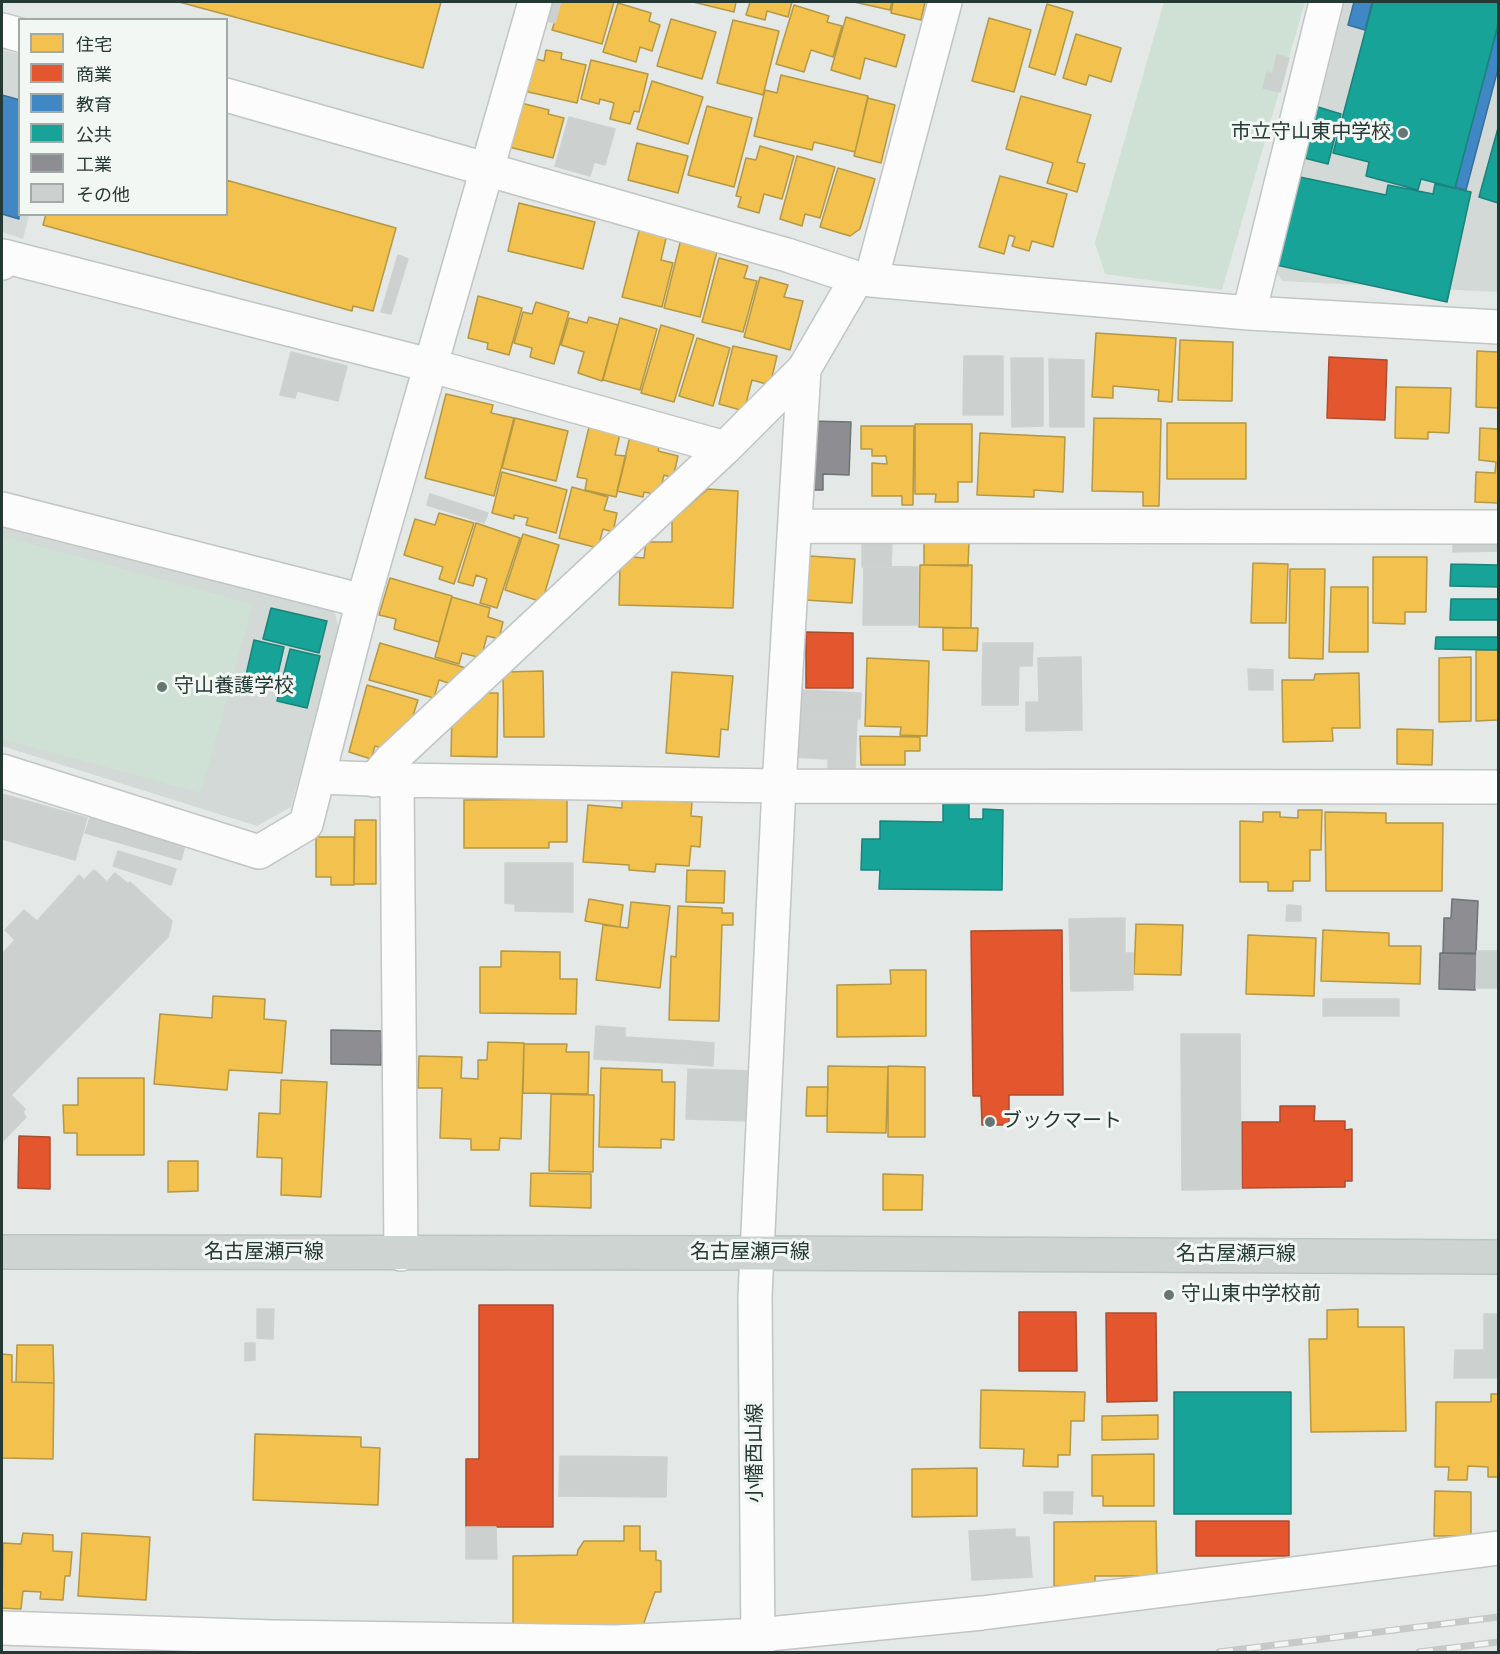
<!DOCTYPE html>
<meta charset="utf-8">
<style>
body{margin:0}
#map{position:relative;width:1500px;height:1654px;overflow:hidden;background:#e4e8e6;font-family:"Varela Round","Noto Sans JP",sans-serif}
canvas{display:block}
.frame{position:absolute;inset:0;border:3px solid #243934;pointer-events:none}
.legend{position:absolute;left:18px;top:18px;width:210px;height:198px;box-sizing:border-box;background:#f2f7f4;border:2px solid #a0aba7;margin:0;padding:8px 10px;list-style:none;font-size:18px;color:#243934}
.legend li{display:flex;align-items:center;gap:12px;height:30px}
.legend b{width:30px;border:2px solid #a0aba7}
</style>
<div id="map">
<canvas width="1500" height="1654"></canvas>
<div class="frame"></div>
<ul class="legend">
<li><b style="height:16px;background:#f2c14e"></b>住宅</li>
<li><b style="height:16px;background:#e4572e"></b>商業</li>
<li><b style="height:16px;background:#3f88c5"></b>教育</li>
<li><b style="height:16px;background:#17a398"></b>公共</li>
<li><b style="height:16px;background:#8d8d92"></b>工業</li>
<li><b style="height:16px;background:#ccd1cf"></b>その他</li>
</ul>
</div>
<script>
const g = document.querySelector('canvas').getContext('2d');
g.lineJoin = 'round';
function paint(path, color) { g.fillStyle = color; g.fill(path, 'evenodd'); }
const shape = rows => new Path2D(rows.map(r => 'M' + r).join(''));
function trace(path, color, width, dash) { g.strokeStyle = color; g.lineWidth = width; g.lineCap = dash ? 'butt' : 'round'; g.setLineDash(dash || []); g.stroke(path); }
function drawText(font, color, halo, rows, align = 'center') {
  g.font = font + ' "Varela Round","Noto Sans JP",sans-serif'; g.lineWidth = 6; g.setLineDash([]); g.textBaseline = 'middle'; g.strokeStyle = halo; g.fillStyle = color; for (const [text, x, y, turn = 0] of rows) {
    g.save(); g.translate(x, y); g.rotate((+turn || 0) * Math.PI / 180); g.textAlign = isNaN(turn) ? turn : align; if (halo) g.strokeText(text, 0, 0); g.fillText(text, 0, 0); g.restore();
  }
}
paint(shape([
 [1342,2,1498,2,1498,292,1282,281,1272,265],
 [2,50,19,54,20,214,29,215,23,239,2,232],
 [2,524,334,609,339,629,291,807,257,826,2,746]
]), '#d2d9d6');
paint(shape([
 [1164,2,1305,2,1222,290,1105,274,1095,243],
 [2,536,253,604,201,793,2,739]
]), '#cfe0d4');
const homes = shape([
 [179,2,441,2,423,68,179,2],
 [561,2,614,2,602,44,552,30,561,2],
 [693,2,736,2,734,12,693,2],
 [750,2,792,2,788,17,767,11,765,20,746,15,750,2],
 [854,2,892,2,890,10,854,2],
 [893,2,925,2,921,20,891,13,893,2],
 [618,3,651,13,649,21,660,25,652,51,640,47,636,62,603,52,618,3],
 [1047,4,1073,12,1055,75,1029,67,1047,4],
 [794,5,829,16,827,22,842,26,833,57,811,50,804,72,776,64,794,5],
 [846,17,905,35,896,67,865,58,860,79,831,70,846,17],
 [989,18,1031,30,1014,92,972,81,989,18],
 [671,19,716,32,702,79,657,66,671,19],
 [733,20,779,31,763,95,717,83,733,20],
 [1076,34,1121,48,1111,82,1089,75,1086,85,1063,78,1076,34],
 [546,50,562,53,561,59,586,65,577,103,524,91,532,58,544,61,546,50],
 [591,60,648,74,639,112,634,111,630,124,610,119,614,103,600,99,599,104,581,99,591,60],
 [781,75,868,96,855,152,814,142,812,150,754,136,765,90,777,93,781,75],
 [652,81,703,97,688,144,637,129,652,81],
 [1021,96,1091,115,1077,162,1085,164,1077,192,1047,183,1053,163,1006,149,1021,96],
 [868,98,895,105,881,163,854,156,868,98],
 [521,103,549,110,548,114,564,118,553,158,505,146,521,103],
 [707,106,752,118,734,187,688,175,707,106],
 [637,143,688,156,678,193,628,180,637,143],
 [760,146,794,156,782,199,764,194,759,213,738,207,741,197,736,196,746,158,756,160,760,146],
 [797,156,835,167,820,218,805,214,802,226,780,219,797,156],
 [838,168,875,179,860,229,850,236,820,227,838,168],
 [1000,176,1067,194,1053,247,1032,241,1029,251,1012,246,1015,237,1009,235,1004,254,979,247,1000,176],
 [226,180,396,228,373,311,353,306,352,311,43,225,46,214,226,214,226,180],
 [519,203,595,222,583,269,508,251,519,203],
 [640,227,667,234,661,260,673,263,662,307,622,297,640,227],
 [681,239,718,248,700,317,664,308,681,239],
 [719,258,748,266,744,278,757,281,743,332,702,322,719,258],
 [760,277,788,285,784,297,803,301,790,350,744,337,760,277],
 [478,296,522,308,509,355,487,349,488,343,468,338,478,296],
 [536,302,569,312,554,364,530,357,532,348,514,343,523,312,532,314,536,302],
 [589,317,618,325,602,381,578,373,584,352,561,345,569,318,587,323,589,317],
 [620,318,657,329,640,390,603,380,620,318],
 [661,325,694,335,674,402,641,393,661,325],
 [1096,333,1176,338,1172,402,1158,401,1159,390,1113,386,1113,398,1092,397,1096,333],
 [697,338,730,348,713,406,679,396,697,338],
 [1180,340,1233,342,1232,401,1178,400,1180,340],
 [733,346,777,356,770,385,752,380,744,411,719,404,733,346],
 [1477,351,1498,352,1498,408,1476,407,1477,351],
 [1396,387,1451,388,1449,433,1428,432,1428,439,1395,438,1396,387],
 [446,394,493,405,491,413,514,418,494,496,425,478,446,394],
 [515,418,568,431,556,481,502,468,515,418],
 [1094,418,1161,419,1159,506,1143,506,1143,492,1092,491,1094,418],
 [590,423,621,430,615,455,626,456,616,497,585,490,587,479,577,477,590,423],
 [1167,423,1246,423,1246,479,1167,479,1167,423],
 [915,424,972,424,972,482,958,482,958,502,935,502,936,494,915,494,915,424],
 [861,426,914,426,913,505,902,505,902,496,872,496,872,463,887,464,886,456,872,456,872,449,861,449,861,426],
 [1480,428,1498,429,1498,503,1475,502,1476,472,1495,473,1496,462,1479,460,1480,428],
 [631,432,661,439,658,451,678,456,673,478,664,475,659,495,644,492,643,497,617,491,631,432],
 [980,433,1065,437,1063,492,1034,490,1034,497,977,495,980,433],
 [502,472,567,490,556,533,526,525,528,518,514,515,514,519,492,513,502,472],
 [572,487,608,497,604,510,617,513,613,532,603,529,598,548,559,538,572,487],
 [708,489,738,491,733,608,619,605,620,568,632,557,644,558,646,542,672,542,672,520,708,489],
 [439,513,474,523,454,584,439,579,443,567,404,555,415,519,435,525,439,513],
 [476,523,520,538,497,608,480,603,487,579,476,575,473,586,458,582,476,523],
 [523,534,559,545,542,602,505,590,523,534],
 [924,541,969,542,968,566,924,565,924,541],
 [809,556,855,559,852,603,806,600,809,556],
 [1373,557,1427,557,1426,612,1405,612,1405,624,1373,623,1373,557],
 [1253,563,1288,564,1286,623,1251,623,1253,563],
 [920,565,972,565,971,628,919,627,920,565],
 [1290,569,1325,569,1323,659,1289,658,1290,569],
 [390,578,452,596,439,642,394,629,396,619,379,615,390,578],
 [1331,587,1368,587,1368,652,1329,652,1331,587],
 [452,597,490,608,488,617,503,622,499,639,487,636,481,658,462,653,459,664,435,657,452,597],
 [943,628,978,628,977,651,943,650,943,628],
 [380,643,466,668,461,687,439,680,434,698,369,680,380,643],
 [1476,650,1498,650,1498,720,1476,721,1476,650],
 [1471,657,1471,721,1439,722,1439,658,1471,657],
 [867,658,929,661,927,736,900,735,901,727,865,726,867,658],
 [543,671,544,737,504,737,503,672,543,671],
 [672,672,733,676,728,730,721,729,719,757,666,753,672,672],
 [1359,673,1360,728,1332,728,1333,741,1283,742,1282,680,1314,680,1315,674,1359,673],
 [367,685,418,700,412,719,396,732,393,744,385,749,375,746,371,759,349,752,367,685],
 [474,693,498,693,497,757,451,756,452,713,474,693],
 [1397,729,1433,730,1432,765,1397,764,1397,729],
 [860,736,920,737,920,751,905,751,905,765,861,765,860,736],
 [622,797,692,802,691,816,702,817,700,847,691,846,689,866,656,864,655,872,629,870,629,865,583,862,588,805,622,808,622,797],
 [567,799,567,842,549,842,549,848,464,848,464,800,567,799],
 [1298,810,1322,810,1321,850,1310,850,1310,881,1293,881,1293,891,1268,891,1268,882,1240,882,1240,821,1263,822,1263,812,1280,812,1280,817,1298,818,1298,810],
 [1325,812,1386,813,1386,823,1443,823,1442,891,1326,891,1325,812],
 [355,820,376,820,376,884,354,884,355,820],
 [316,837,354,837,354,885,331,885,331,877,316,877,316,837],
 [687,870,725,871,724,903,686,902,687,870],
 [589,899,623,905,620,927,585,921,589,899],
 [631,902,670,906,660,988,596,980,603,925,628,928,631,902],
 [678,906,722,908,722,913,733,913,733,925,722,925,719,1021,669,1020,671,956,676,957,678,906],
 [1136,924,1183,925,1181,975,1134,974,1136,924],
 [1323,930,1389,933,1389,946,1421,946,1420,984,1321,981,1323,930],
 [1248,935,1316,938,1314,996,1246,994,1248,935],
 [501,951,560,952,560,979,577,979,576,1014,480,1013,480,967,501,967,501,951],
 [890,970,926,970,926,1036,837,1037,837,985,891,984,890,970],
 [213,996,265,999,264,1019,286,1021,282,1073,229,1070,227,1090,154,1084,160,1014,212,1018,213,996],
 [488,1042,524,1043,521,1139,500,1138,499,1150,471,1150,471,1139,440,1138,442,1088,418,1088,419,1056,462,1057,461,1078,478,1079,478,1060,487,1060,488,1042],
 [524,1044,567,1044,566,1052,589,1052,588,1094,523,1093,524,1044],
 [828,1066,888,1067,886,1133,827,1132,828,1066],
 [888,1066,925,1067,925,1137,888,1137,888,1066],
 [601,1068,662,1070,662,1082,675,1082,674,1140,661,1139,661,1148,599,1147,601,1068],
 [78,1078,144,1078,144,1155,77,1155,77,1133,64,1133,63,1105,78,1105,78,1078],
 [281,1080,327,1082,321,1197,281,1195,282,1158,257,1157,259,1113,280,1114,281,1080],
 [807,1087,828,1087,827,1116,806,1116,807,1087],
 [551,1094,594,1095,593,1172,549,1171,551,1094],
 [168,1161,198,1161,198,1191,168,1192,168,1161],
 [531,1173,591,1174,591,1208,530,1206,531,1173],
 [883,1174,923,1175,922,1210,883,1210,883,1174],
 [1358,1309,1358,1327,1404,1327,1406,1431,1311,1432,1309,1339,1327,1339,1327,1310,1358,1309],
 [17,1345,53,1345,54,1383,16,1382,17,1345],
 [2,1354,12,1355,12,1382,54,1383,53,1459,2,1458,2,1354],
 [981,1390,1085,1392,1084,1421,1071,1421,1070,1455,1058,1455,1058,1467,1023,1466,1024,1449,980,1448,981,1390],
 [1491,1394,1498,1394,1498,1477,1488,1477,1488,1467,1468,1466,1467,1480,1448,1480,1449,1467,1435,1467,1436,1402,1491,1402,1491,1394],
 [1158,1415,1158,1439,1102,1440,1102,1416,1158,1415],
 [255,1434,361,1437,361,1447,380,1448,378,1505,253,1500,255,1434],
 [1154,1454,1154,1506,1103,1506,1103,1496,1092,1496,1092,1455,1154,1454],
 [977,1468,977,1516,912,1517,912,1469,977,1468],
 [1435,1491,1471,1492,1471,1536,1434,1536,1435,1491],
 [1156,1521,1157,1576,1095,1576,1095,1586,1054,1586,1054,1522,1156,1521],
 [624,1526,640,1526,640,1551,656,1551,656,1560,661,1561,661,1592,655,1592,642,1628,513,1628,513,1556,577,1555,578,1550,584,1541,624,1541,624,1526],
 [23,1533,53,1535,53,1551,72,1552,70,1576,65,1576,63,1600,40,1599,41,1592,23,1591,21,1609,2,1608,3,1543,21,1544,23,1533],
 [82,1533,150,1537,146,1600,78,1596,82,1533]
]);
paint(homes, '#f2c14e');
trace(homes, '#b49846', 1.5);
const shops = shape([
 [1329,357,1387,360,1385,420,1327,418,1329,357],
 [806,632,853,633,853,688,806,688,806,632],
 [1062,930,1063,1095,1009,1095,1009,1125,982,1125,981,1096,973,1096,971,931,1062,930],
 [1280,1106,1315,1106,1314,1121,1345,1121,1345,1130,1352,1129,1352,1181,1345,1181,1345,1187,1242,1188,1242,1122,1280,1122,1280,1106],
 [19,1136,50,1137,50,1189,18,1188,19,1136],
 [479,1305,553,1305,553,1527,466,1527,466,1459,479,1459,479,1305],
 [1019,1312,1076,1312,1077,1371,1019,1371,1019,1312],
 [1106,1313,1156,1313,1157,1401,1107,1402,1106,1313],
 [1196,1521,1289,1521,1289,1556,1196,1556,1196,1521]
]);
paint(shops, '#e4572e');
trace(shops, '#aa4e30', 1.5);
const schools = shape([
 [1354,2,1372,2,1365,30,1348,25,1354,2],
 [1498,25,1498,69,1466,190,1455,187,1498,25],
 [2,95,20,100,19,219,2,214,2,95]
]);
paint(schools, '#3f88c5');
trace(schools, '#37709a', 1.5);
const public = shape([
 [1373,2,1498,2,1498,25,1455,188,1421,179,1418,190,1366,176,1369,162,1333,153,1373,2],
 [1318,107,1341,114,1328,164,1304,158,1318,107],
 [1498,128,1498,203,1479,197,1498,128],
 [1295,176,1386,195,1388,185,1433,194,1435,184,1471,192,1447,302,1276,265,1295,176],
 [1451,564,1498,565,1498,587,1450,586,1451,564],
 [1451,599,1498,599,1498,620,1450,620,1451,599],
 [271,608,327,621,319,653,263,639,271,608],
 [1436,637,1498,637,1498,650,1435,649,1436,637],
 [254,640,284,647,276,682,246,675,254,640],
 [290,649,320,656,307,708,277,701,290,649],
 [943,804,969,804,969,819,983,819,983,809,1003,810,1002,890,879,889,880,870,861,870,862,839,880,839,880,821,943,822,943,804],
 [1174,1392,1291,1392,1291,1514,1174,1514,1174,1392]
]);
paint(public, '#17a398');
trace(public, '#1b837a', 1.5);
const industry = shape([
 [808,421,851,422,849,475,823,474,823,490,807,490,808,421],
 [1452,899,1478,901,1476,953,1443,953,1444,918,1451,918,1452,899],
 [1440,953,1477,954,1475,990,1439,989,1440,953],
 [331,1030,382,1031,381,1065,331,1064,331,1030]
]);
paint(industry, '#8d8d92');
trace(industry, '#6e7476', 1.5);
const building = shape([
 [545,2,561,2,555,23,540,19,545,2],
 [1277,55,1289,58,1280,92,1263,88,1267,72,1273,74,1277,55],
 [569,117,615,129,605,165,594,162,590,176,555,166,569,117],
 [398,255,408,259,391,314,381,312,398,255],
 [291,352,347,366,338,401,297,391,295,398,280,395,291,352],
 [964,356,1003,356,1003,415,963,415,964,356],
 [1011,358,1043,358,1043,426,1012,427,1011,358],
 [1049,359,1084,360,1084,427,1050,427,1049,359],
 [430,494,488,513,484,523,427,505,430,494],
 [862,541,892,541,891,567,862,567,862,541],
 [1498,544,1498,551,1453,552,1453,545,1498,544],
 [864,566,918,567,918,625,863,625,864,566],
 [983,643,1033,643,1032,666,1019,666,1018,705,982,705,983,643],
 [1081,657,1082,730,1026,731,1026,702,1039,702,1038,658,1081,657],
 [1248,669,1273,670,1273,690,1249,690,1248,669],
 [799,690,861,693,860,719,798,716,799,690],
 [797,716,857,719,855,768,828,768,828,759,794,757,797,716],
 [2,794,87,818,75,860,2,839,2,794],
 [90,818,185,845,181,860,85,833,90,818],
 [118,851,176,869,171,885,113,866,118,851],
 [505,863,573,863,573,912,515,911,515,904,505,903,505,863],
 [94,870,107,882,115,873,128,884,130,882,172,921,168,937,11,1095,25,1109,23,1112,26,1117,2,1142,2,954,15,940,5,930,24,910,37,921,79,875,84,880,94,870],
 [1287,905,1301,906,1301,921,1286,921,1287,905],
 [1125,918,1125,953,1133,953,1133,990,1071,991,1069,919,1125,918],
 [1477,951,1498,951,1498,988,1476,988,1477,951],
 [1323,999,1399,999,1399,1016,1323,1016,1323,999],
 [596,1026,625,1028,625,1037,690,1041,689,1064,594,1059,596,1026],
 [1181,1034,1240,1034,1241,1189,1182,1190,1181,1034],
 [690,1041,714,1043,713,1066,689,1064,690,1041],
 [688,1069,752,1071,751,1121,686,1119,688,1069],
 [257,1309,274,1309,273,1339,257,1338,257,1309],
 [1484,1314,1498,1314,1498,1378,1454,1378,1455,1350,1484,1350,1484,1314],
 [245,1343,255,1343,255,1360,245,1361,245,1343],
 [560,1456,667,1457,666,1497,559,1496,560,1456],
 [1044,1492,1073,1492,1072,1514,1044,1513,1044,1492],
 [466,1527,496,1527,497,1559,466,1559,466,1527],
 [1015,1529,1015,1537,1029,1537,1032,1577,972,1580,969,1531,1015,1529]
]);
paint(building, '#ccd1cf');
trace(building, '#cdd1cf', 1.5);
const minor = shape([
 [945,2,871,280,1249,313,1498,327],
 [2,30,20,35],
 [226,95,787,255,857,278,871,280],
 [2,263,3,256,429,365,725,448],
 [1249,313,1326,2],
 [2,509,363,601],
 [795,526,1498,527],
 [2,771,259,852,306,824,363,601,535,2],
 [319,777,397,780,779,786,1498,787],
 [374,780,391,760,725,448,804,369],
 [397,780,401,1254],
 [2,1628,273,1637,616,1642,758,1635,982,1613,1498,1548],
 [758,1652,755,1296,779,786,804,369,857,278]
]);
const major = shape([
 [2,1252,757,1253,1498,1257]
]);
trace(minor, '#c1c5c3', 36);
trace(major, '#bdc4c2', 36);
trace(minor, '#fbfcfb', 33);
trace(major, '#ced4d2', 33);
const rail = shape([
 [1219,1652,1498,1617],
 [1419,1652,1498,1642]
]);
trace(rail, '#c7c9c9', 7);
trace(rail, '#f2f7f4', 4.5, [14]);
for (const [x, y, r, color] of [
 [1403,133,6,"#677672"],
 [162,687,6,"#677672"],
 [990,1122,6,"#677672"],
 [1169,1295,6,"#677672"]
]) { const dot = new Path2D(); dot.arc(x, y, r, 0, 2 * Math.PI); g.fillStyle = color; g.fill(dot); trace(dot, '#f2f7f4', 2); }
drawText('20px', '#243934', '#f2f7f4', [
 ["市立守山東中学校",1391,133,"right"],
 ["守山養護学校",174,687],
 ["ブックマート",1002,1122],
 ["守山東中学校前",1181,1295]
], 'left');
drawText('20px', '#243934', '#f2f7f4', [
 ["名古屋瀬戸線",264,1253],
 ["名古屋瀬戸線",750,1253],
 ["名古屋瀬戸線",1236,1255],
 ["小幡西山線",756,1453,-90]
]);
</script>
